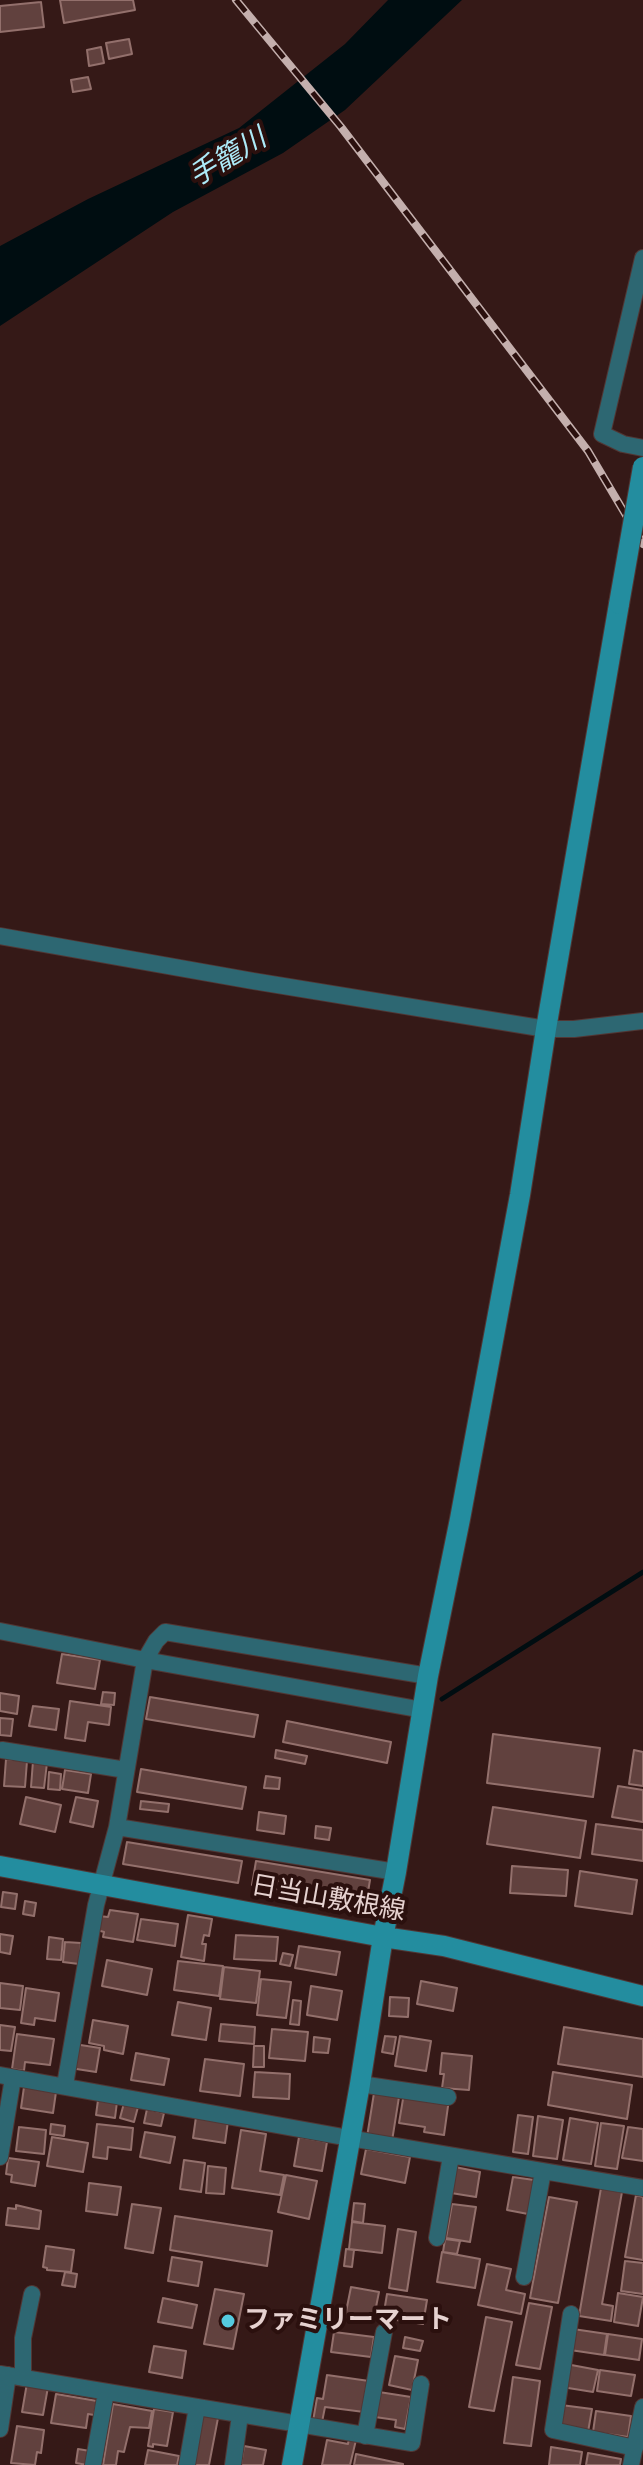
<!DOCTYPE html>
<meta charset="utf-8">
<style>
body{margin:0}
canvas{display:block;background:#351917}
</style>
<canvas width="643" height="2465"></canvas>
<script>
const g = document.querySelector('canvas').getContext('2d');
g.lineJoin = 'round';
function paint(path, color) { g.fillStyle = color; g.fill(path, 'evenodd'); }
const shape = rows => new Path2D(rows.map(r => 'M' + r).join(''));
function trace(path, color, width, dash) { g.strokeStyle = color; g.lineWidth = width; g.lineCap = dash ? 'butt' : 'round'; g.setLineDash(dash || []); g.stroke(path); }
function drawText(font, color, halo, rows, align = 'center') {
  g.font = font + ' Karla,"Noto Sans JP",sans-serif'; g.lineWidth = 8; g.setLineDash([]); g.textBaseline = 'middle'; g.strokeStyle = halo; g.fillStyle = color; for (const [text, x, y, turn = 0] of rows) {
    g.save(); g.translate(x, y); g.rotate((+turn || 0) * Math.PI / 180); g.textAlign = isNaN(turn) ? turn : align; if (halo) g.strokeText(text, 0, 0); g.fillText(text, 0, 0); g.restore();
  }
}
paint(shape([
 [388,0,462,0,345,110,283,153,173,212,0,326,0,246,88,199,239,128,345,44]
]), '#000d11');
trace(shape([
 [442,1699,643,1572]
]), '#000d11', 5);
const building = shape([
 [60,0,133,0,135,10,64,23,60,0],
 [41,2,44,27,0,32,0,6,41,2],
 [129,39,132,54,109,59,106,43,129,39],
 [101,47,104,63,89,66,87,50,101,47],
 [88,77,91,89,73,92,71,80,88,77],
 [62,1654,100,1660,95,1689,57,1683,62,1654],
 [103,1692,115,1693,114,1705,101,1704,103,1692],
 [0,1693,19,1696,17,1714,0,1711,0,1693],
 [150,1697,258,1715,254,1737,146,1719,150,1697],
 [70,1701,111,1707,109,1725,88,1722,85,1741,65,1738,70,1701],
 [33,1706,59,1709,56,1730,29,1726,33,1706],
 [0,1718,13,1719,11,1736,0,1735,0,1718],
 [287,1721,391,1742,387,1763,283,1742,287,1721],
 [493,1734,600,1748,593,1797,487,1783,493,1734],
 [276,1750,307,1756,305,1764,275,1758,276,1750],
 [634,1750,643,1752,643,1786,629,1784,634,1750],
 [6,1759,27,1761,25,1787,4,1786,6,1759],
 [33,1761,47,1763,44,1788,31,1787,33,1761],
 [141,1769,246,1787,242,1809,137,1792,141,1769],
 [65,1770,91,1774,88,1793,62,1789,65,1770],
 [49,1772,61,1774,60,1790,48,1789,49,1772],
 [266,1776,280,1778,279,1789,264,1788,266,1776],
 [618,1786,643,1790,643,1822,612,1817,618,1786],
 [26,1797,61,1805,55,1832,20,1824,26,1797],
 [76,1797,98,1801,93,1827,70,1822,76,1797],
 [141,1801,169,1804,168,1812,140,1809,141,1801],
 [493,1807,586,1821,580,1858,487,1844,493,1807],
 [259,1812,286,1816,284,1834,257,1830,259,1812],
 [596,1824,643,1830,643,1861,592,1854,596,1824],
 [316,1826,331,1828,329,1840,315,1838,316,1826],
 [127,1842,242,1861,238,1883,123,1864,127,1842],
 [256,1861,370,1880,366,1904,252,1885,256,1861],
 [512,1866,568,1870,566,1896,510,1893,512,1866],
 [580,1871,637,1880,632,1914,575,1906,580,1871],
 [3,1892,17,1894,15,1909,1,1907,3,1892],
 [25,1901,36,1903,34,1916,23,1914,25,1901],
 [110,1910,138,1914,133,1942,103,1937,104,1932,97,1930,99,1916,108,1917,110,1910],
 [188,1915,212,1919,209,1936,204,1935,202,1944,206,1944,204,1961,181,1957,188,1915],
 [141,1919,178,1924,175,1946,137,1940,141,1919],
 [0,1934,13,1936,10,1954,0,1952,0,1934],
 [236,1935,278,1937,276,1961,234,1959,236,1935],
 [49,1937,63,1939,61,1960,47,1959,49,1937],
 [65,1942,81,1943,79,1964,63,1962,65,1942],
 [299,1946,340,1952,336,1975,295,1968,299,1946],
 [283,1953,293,1955,290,1966,280,1964,283,1953],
 [107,1960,152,1969,147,1995,102,1986,107,1960],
 [178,1961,223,1966,219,1996,174,1990,178,1961],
 [224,1967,260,1971,256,2003,220,1999,224,1967],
 [261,1979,291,1982,286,2018,257,2015,261,1979],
 [421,1981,457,1988,453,2011,417,2004,421,1981],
 [0,1983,23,1986,20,2010,0,2008,0,1983],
 [311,1986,342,1991,337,2020,307,2015,311,1986],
 [26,1988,59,1993,55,2021,35,2018,34,2025,21,2023,26,1988],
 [390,1997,409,1998,408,2017,389,2016,390,1997],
 [293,2000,301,2001,299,2025,290,2024,293,2000],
 [178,2002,211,2008,206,2040,172,2035,178,2002],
 [93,2020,128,2026,123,2054,104,2050,104,2046,89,2043,93,2020],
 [221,2024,255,2027,254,2044,219,2041,221,2024],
 [0,2025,15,2027,11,2051,0,2050,0,2025],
 [564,2027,643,2039,643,2077,558,2064,564,2027],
 [272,2029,308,2032,305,2061,269,2058,272,2029],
 [17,2034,54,2039,50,2065,25,2062,24,2071,12,2069,17,2034],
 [385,2036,396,2037,393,2054,382,2052,385,2036],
 [400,2036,431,2041,426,2071,395,2066,400,2036],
 [314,2037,330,2039,328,2053,313,2052,314,2037],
 [74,2044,100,2048,96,2072,70,2068,74,2044],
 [254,2046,264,2046,264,2067,253,2067,254,2046],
 [136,2053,169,2059,164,2085,131,2080,136,2053],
 [442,2053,472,2056,469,2090,442,2088,444,2074,440,2074,442,2053],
 [205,2059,244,2064,240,2096,200,2091,205,2059],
 [255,2072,290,2074,289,2099,253,2097,255,2072],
 [553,2072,632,2085,627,2119,548,2105,553,2072],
 [24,2087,56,2092,53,2113,21,2108,24,2087],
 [374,2093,399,2097,392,2141,367,2137,374,2093],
 [404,2093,449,2099,444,2135,424,2132,425,2127,399,2123,404,2093],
 [98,2100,117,2102,115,2118,96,2115,98,2100],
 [124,2103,138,2107,134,2122,120,2118,124,2103],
 [147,2109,164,2113,161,2126,144,2123,147,2109],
 [518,2115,533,2117,528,2154,513,2152,518,2115],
 [538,2116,563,2120,557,2159,533,2156,538,2116],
 [196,2117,228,2121,225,2143,193,2138,196,2117],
 [570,2118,598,2123,591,2164,563,2160,570,2118],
 [601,2123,624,2126,617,2169,595,2166,601,2123],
 [51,2124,65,2126,64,2136,50,2134,51,2124],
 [97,2124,133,2128,131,2150,108,2147,107,2159,93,2157,97,2124],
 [19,2127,46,2130,44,2154,16,2151,19,2127],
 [628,2127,643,2129,643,2161,622,2158,628,2127],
 [241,2130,266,2134,260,2171,284,2175,280,2195,232,2188,241,2130],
 [145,2132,175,2137,170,2163,140,2157,145,2132],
 [52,2137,88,2143,83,2172,47,2166,52,2137],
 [299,2137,327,2142,322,2171,294,2166,299,2137],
 [366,2149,410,2157,405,2183,361,2174,366,2149],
 [8,2158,39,2162,35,2186,11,2182,12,2175,6,2174,8,2158],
 [184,2160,205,2163,201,2192,180,2189,184,2160],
 [208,2166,226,2168,224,2194,206,2193,208,2166],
 [455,2167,480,2172,476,2197,451,2193,455,2167],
 [286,2175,317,2181,309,2219,278,2212,286,2175],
 [513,2177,534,2180,528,2214,507,2210,513,2177],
 [89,2183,121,2187,117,2215,86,2211,89,2183],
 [601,2188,622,2192,602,2304,613,2306,611,2321,579,2316,601,2188],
 [636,2195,643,2197,643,2260,625,2257,636,2195],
 [549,2197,577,2202,558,2303,530,2298,549,2197],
 [354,2203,365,2204,363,2223,352,2221,354,2203],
 [132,2204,161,2208,153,2253,125,2248,132,2204],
 [452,2204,476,2207,470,2242,446,2238,452,2204],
 [16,2205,41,2211,39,2229,6,2225,8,2208,16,2209,16,2205],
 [175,2216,272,2231,267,2266,170,2250,175,2216],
 [352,2222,385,2226,382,2253,349,2249,352,2222],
 [398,2229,416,2232,407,2291,389,2288,398,2229],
 [445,2239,460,2241,457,2254,443,2252,445,2239],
 [46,2246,74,2250,71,2272,47,2270,47,2268,43,2267,46,2246],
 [346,2249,354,2250,352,2267,344,2266,346,2249],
 [442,2252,480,2259,475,2288,437,2282,442,2252],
 [172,2257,202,2262,198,2286,168,2281,172,2257],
 [625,2261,643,2263,643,2294,621,2291,625,2261],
 [487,2264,511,2269,506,2290,525,2294,521,2314,478,2305,487,2264],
 [65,2272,77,2274,75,2287,62,2285,65,2272],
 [351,2287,379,2292,373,2322,345,2317,351,2287],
 [215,2289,244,2294,233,2349,204,2344,215,2289],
 [618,2293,643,2297,638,2326,614,2322,618,2293],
 [387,2294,427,2300,423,2324,383,2318,387,2294],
 [163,2298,197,2305,192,2328,158,2322,163,2298],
 [529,2303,552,2307,540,2369,516,2365,529,2303],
 [486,2317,512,2322,494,2411,469,2407,486,2317],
 [573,2329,607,2334,604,2355,570,2350,573,2329],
 [334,2332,374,2337,371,2357,331,2352,334,2332],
 [608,2334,642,2339,639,2360,605,2355,608,2334],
 [405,2337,423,2341,420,2351,403,2348,405,2337],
 [154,2346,186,2351,182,2378,149,2372,154,2346],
 [395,2356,418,2360,412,2390,389,2385,395,2356],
 [566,2364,598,2370,593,2392,562,2387,566,2364],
 [600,2370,635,2375,631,2396,597,2391,600,2370],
 [327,2375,369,2381,364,2412,325,2407,322,2422,313,2421,317,2398,323,2399,327,2375],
 [513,2377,540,2381,531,2446,504,2443,513,2377],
 [27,2383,48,2387,43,2415,22,2412,27,2383],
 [379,2392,411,2397,405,2429,395,2427,396,2420,375,2417,379,2392],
 [56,2394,97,2401,94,2415,88,2414,86,2428,51,2423,56,2394],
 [113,2404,152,2411,149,2428,130,2427,124,2452,118,2451,116,2465,103,2465,113,2404],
 [561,2405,592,2409,588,2432,557,2428,561,2405],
 [154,2409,173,2412,167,2446,153,2444,153,2447,148,2446,154,2409],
 [596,2411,631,2416,628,2437,593,2432,596,2411],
 [202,2415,218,2418,209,2465,192,2465,202,2415],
 [17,2426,44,2430,41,2453,37,2452,35,2465,11,2463,17,2426],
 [349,2439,356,2440,350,2465,322,2465,327,2440,348,2444,349,2439],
 [244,2446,266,2450,263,2465,241,2465,244,2446],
 [551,2447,582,2452,580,2465,549,2465,551,2447],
 [78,2449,90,2451,87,2465,76,2463,78,2449],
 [148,2450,179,2456,177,2465,145,2465,148,2450],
 [588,2453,621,2459,620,2465,586,2465,588,2453],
 [356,2454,403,2464,403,2465,354,2465,356,2454]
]);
paint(building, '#61413e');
trace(building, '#93706c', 2);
const street = shape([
 [643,258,602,434,623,444,643,448],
 [0,936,253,981,546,1029,574,1029,643,1021],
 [0,1631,145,1660,423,1710],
 [2,1750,126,1770],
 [117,1827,396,1872],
 [0,2075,349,2138,643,2188],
 [360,2084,448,2097],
 [65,2085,96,1905,117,1827,145,1660,156,1641,165,1632,428,1676],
 [0,2157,13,2078],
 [437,2238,451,2156],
 [524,2277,543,2171],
 [571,2314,553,2430,635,2448],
 [0,2374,412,2443,421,2384],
 [23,2378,23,2338,32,2294],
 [0,2429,8,2375],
 [365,2436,384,2332],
 [93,2465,106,2392],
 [187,2465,197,2407],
 [233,2465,240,2415],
 [631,2465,643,2407]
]);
const secondary = shape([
 [0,1866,383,1937,444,1946,643,1996],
 [292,2465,360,2084,383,1937,396,1872,428,1676,460,1519,520,1195,546,1029,619,604]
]);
trace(street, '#513735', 18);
trace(secondary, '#513735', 22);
trace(street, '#2d6772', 16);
trace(secondary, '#238d9f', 20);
const rail = shape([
 [236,0,341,127,588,451,643,544]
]);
trace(rail, '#c4afad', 8);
trace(rail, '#2b100e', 5, [15]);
const secondaryBridge = shape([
 [619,604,643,467]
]);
trace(secondaryBridge, '#513735', 22, []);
trace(secondaryBridge, '#238d9f', 20);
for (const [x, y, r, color] of [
 [228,2321,8,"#55cadf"]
]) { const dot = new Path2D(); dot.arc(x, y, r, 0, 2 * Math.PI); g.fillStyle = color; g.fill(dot); trace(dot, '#2b100e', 3); }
drawText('26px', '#e6d2d0', '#2b100e', [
 ["日当山敷根線",328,1899,10]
]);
drawText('bold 26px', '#e6d2d0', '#2b100e', [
 ["ファミリーマート",244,2321]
], 'left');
drawText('italic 28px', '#adebf9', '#2b100e', [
 ["手籠川",228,158,-31]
]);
</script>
